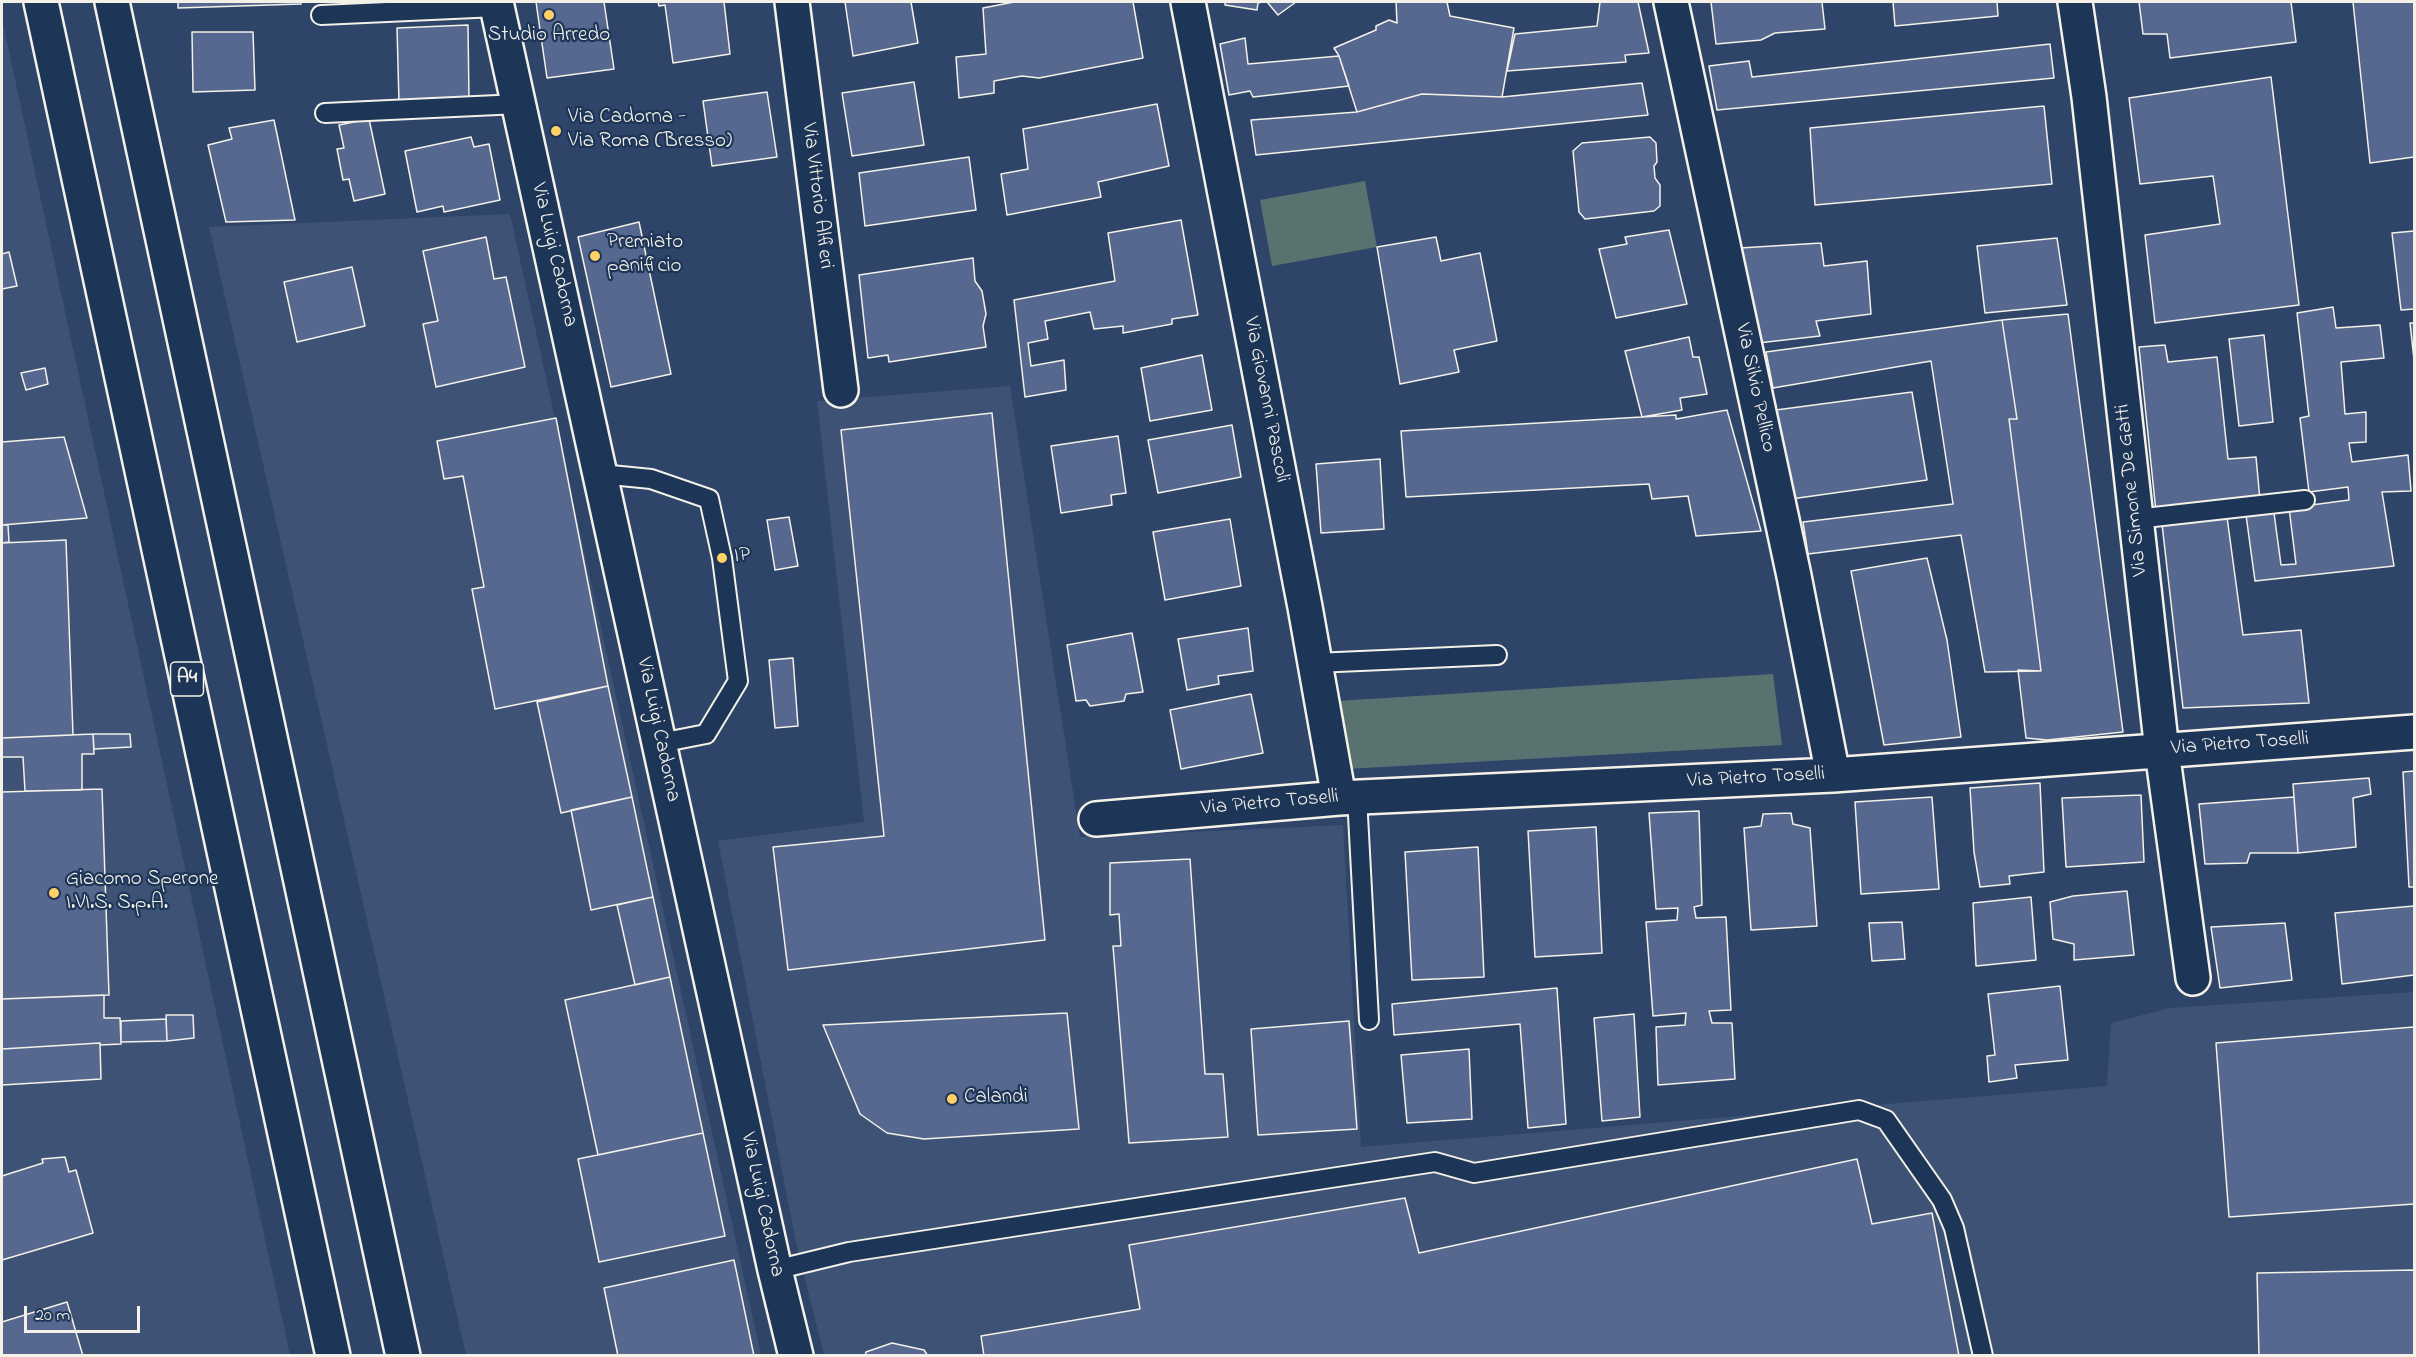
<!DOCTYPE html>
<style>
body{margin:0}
#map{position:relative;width:2416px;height:1357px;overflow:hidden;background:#2e4468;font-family:"Indie Flower",sans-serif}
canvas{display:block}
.frame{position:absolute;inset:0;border:3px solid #f4f1e8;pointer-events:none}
.scale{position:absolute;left:24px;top:1306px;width:116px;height:27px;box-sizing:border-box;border:3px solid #f4f1e8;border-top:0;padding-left:8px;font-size:18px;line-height:21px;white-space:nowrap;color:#f4f1e8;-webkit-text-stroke:4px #1d3557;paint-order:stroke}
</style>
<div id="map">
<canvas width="2416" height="1357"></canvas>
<div class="frame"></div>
<div class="scale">20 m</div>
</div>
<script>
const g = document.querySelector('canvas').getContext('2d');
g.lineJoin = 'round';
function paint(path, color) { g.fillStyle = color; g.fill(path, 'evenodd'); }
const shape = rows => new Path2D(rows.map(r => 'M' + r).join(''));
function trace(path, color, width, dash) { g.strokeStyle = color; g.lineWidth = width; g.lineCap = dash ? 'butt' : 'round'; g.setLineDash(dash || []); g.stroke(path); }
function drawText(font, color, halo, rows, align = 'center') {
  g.font = font + ' "Indie Flower",sans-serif'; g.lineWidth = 4.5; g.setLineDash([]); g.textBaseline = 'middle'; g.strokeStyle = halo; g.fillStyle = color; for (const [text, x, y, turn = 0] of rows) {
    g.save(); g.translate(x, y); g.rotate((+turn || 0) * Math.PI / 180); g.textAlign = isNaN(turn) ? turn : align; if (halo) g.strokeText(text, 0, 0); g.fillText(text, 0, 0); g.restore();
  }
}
paint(shape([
 [2,19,290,1355,2,1355],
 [510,214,761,1355,466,1355,209,227],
 [1010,386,1080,837,1343,825,1361,1147,2107,1086,2111,1023,2170,1008,2414,992,2414,1355,824,1355,796,1243,718,841,864,822,817,401]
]), '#3e5276');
paint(shape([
 [1365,181,1377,247,1272,266,1260,200],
 [1773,674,1782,745,1346,769,1336,701]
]), '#59726f');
const building = shape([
 [178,2,301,2,301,4,178,8,178,2],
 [536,2,604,2,614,69,547,78,536,2],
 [658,2,724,2,730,54,673,63,665,5,659,6,658,2],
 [845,2,911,2,918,43,853,56,845,2],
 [1014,2,1133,2,1143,58,1039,78,1022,76,994,81,994,93,959,98,956,57,986,54,983,8,1014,2],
 [1225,2,1262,2,1258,3,1257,10,1225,5,1225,2],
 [1267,2,1296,2,1278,15,1267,2],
 [1396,2,1447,2,1450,16,1514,28,1502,97,1422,94,1357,112,1339,56,1334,48,1376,30,1376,26,1389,20,1397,23,1396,2],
 [1600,2,1638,2,1649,53,1625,55,1626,62,1507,71,1515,34,1597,26,1600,2],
 [1711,2,1822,2,1825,29,1775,33,1761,40,1716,44,1711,2],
 [1893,2,1997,2,1998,16,1895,26,1893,2],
 [2139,2,2291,2,2296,42,2170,58,2167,34,2143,34,2139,2],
 [2353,2,2414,2,2414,157,2370,163,2353,2],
 [468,25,469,100,399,103,397,28,468,25],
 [192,32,253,32,255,90,193,92,192,32],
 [1245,38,1248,64,1339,56,1349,86,1253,97,1250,91,1229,95,1220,44,1245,38],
 [2050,44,2054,78,1717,110,1709,66,1749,61,1752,77,2050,44],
 [2271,77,2299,305,2155,323,2145,235,2220,224,2213,176,2140,184,2129,98,2271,77],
 [914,82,924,145,852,156,842,93,914,82],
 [1642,83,1648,115,1256,155,1251,120,1357,112,1422,94,1502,97,1642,83],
 [767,92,777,157,712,166,703,101,767,92],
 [1157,104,1169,166,1098,182,1101,197,1007,215,1001,174,1028,169,1023,129,1157,104],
 [2044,106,2052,184,1815,205,1810,128,2044,106],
 [369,119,385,194,354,201,349,179,343,180,337,149,344,148,339,125,369,119],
 [274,120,295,220,226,222,208,145,232,139,229,128,274,120],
 [471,137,474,147,489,144,500,200,444,212,443,206,417,212,405,151,471,137],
 [1650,137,1656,143,1657,162,1654,166,1655,178,1660,185,1660,206,1654,211,1585,219,1579,212,1573,151,1582,143,1650,137],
 [969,157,976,210,865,226,859,173,969,157],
 [1181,220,1198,315,1172,319,1172,324,1123,333,1123,326,1094,329,1090,312,1045,321,1048,339,1028,343,1031,366,1064,360,1066,390,1025,397,1014,300,1115,281,1108,233,1181,220],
 [639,222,671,374,611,387,578,237,639,222],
 [1669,230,1687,304,1616,318,1599,249,1627,244,1625,237,1669,230],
 [2414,231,2414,309,2401,310,2392,233,2414,231],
 [486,237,494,279,506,277,525,367,436,387,423,324,438,321,423,251,486,237],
 [1436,237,1441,261,1480,253,1497,341,1454,350,1459,372,1400,384,1377,247,1436,237],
 [2057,238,2067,305,1985,313,1977,246,2057,238],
 [1821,243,1824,266,1867,261,1871,314,1816,321,1820,336,1758,343,1740,248,1821,243],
 [9,252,17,286,2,289,2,254,9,252],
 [973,258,975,281,982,291,986,314,983,326,986,347,889,362,888,355,868,358,859,275,973,258],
 [352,267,365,326,297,342,284,282,352,267],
 [2333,307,2336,328,2380,325,2384,358,2341,362,2345,414,2366,412,2366,442,2349,443,2352,462,2408,455,2411,491,2382,492,2394,566,2255,581,2246,515,2274,513,2281,565,2296,564,2289,508,2349,500,2348,487,2309,492,2300,418,2309,416,2297,313,2333,307],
 [2068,314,2123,732,2047,740,2026,738,2018,670,2041,671,2009,419,2017,419,2002,320,2068,314],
 [2002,320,2017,419,2009,419,2041,671,1985,672,1961,535,1808,554,1803,522,1953,504,1931,361,1773,388,1766,352,2002,320],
 [2410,323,2414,323,2414,360,2410,323],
 [2264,335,2273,422,2239,426,2229,339,2264,335],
 [1689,337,1693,357,1699,357,1707,394,1680,398,1682,410,1642,417,1625,351,1689,337],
 [2165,345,2168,362,2217,357,2228,459,2256,457,2260,500,2156,512,2139,347,2165,345],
 [1202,355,1212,410,1150,421,1141,368,1202,355],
 [45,368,48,384,26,390,21,373,45,368],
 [1912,392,1927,480,1791,499,1776,410,1912,392],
 [1727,410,1761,531,1696,536,1688,496,1652,499,1649,484,1406,497,1401,431,1676,415,1676,419,1727,410],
 [992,413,1045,940,788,970,773,847,884,836,841,430,992,413],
 [556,418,608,686,495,709,472,589,484,587,463,476,444,479,437,441,556,418],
 [1232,425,1241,477,1158,493,1148,440,1232,425],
 [1118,436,1126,493,1111,495,1112,505,1061,513,1051,446,1118,436],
 [64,437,87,518,2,525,2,442,64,437],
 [1380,459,1384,529,1321,533,1316,464,1380,459],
 [789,517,798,566,775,570,767,520,789,517],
 [2227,517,2243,635,2301,630,2309,703,2183,708,2162,524,2227,517],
 [1230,519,1241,586,1165,600,1153,532,1230,519],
 [2,525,8,525,9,542,2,543,2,525],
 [66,540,73,735,2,738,2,543,66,540],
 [1927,558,1947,640,1961,737,1884,745,1851,571,1927,558],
 [1248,628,1253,671,1218,676,1219,684,1187,690,1178,639,1248,628],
 [1132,633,1143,692,1126,694,1124,701,1090,706,1086,700,1076,701,1067,645,1132,633],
 [793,658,798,726,775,728,769,660,793,658],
 [608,686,632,797,561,813,537,702,608,686],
 [1251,694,1263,753,1181,769,1170,710,1251,694],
 [93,734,94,754,82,754,82,790,25,791,23,757,2,757,2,738,93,734],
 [93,734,130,734,131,747,94,749,93,734],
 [2414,771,2414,887,2409,887,2403,772,2414,771],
 [2369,778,2371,794,2353,798,2356,847,2298,853,2293,784,2369,778],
 [2040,783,2044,872,2009,876,2010,884,1980,887,1974,852,1970,788,2040,783],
 [102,789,109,995,2,999,2,792,102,789],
 [2141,795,2144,862,2066,867,2062,798,2141,795],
 [632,797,653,897,591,910,571,810,632,797],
 [1932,797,1939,889,1861,894,1855,802,1932,797],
 [2294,797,2298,853,2250,853,2247,863,2205,864,2199,804,2294,797],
 [1699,811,1702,905,1694,907,1696,918,1726,917,1731,1010,1709,1011,1712,1023,1732,1023,1735,1079,1658,1085,1656,1027,1685,1025,1686,1013,1653,1016,1646,922,1677,920,1678,908,1656,909,1649,813,1699,811],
 [1791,813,1793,824,1810,828,1817,926,1751,930,1744,828,1761,826,1763,814,1791,813],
 [1596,827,1602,953,1535,957,1528,831,1596,827],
 [1478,847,1484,977,1412,980,1405,852,1478,847],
 [1190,859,1205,1074,1223,1074,1228,1137,1129,1143,1113,946,1121,946,1119,914,1110,915,1110,863,1190,859],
 [2127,891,2134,955,2074,960,2074,944,2053,939,2050,902,2073,896,2127,891],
 [653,897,670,977,635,985,617,905,653,897],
 [2031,897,2036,960,1976,966,1973,903,2031,897],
 [2414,906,2414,975,2342,984,2335,913,2414,906],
 [1902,922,1905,959,1872,961,1869,923,1902,922],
 [2285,923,2292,980,2220,988,2211,927,2285,923],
 [670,977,703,1133,598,1155,565,1000,670,977],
 [2060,986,2068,1060,2015,1065,2017,1078,1989,1082,1987,1056,1995,1055,1988,994,2060,986],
 [1557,988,1566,1124,1528,1128,1520,1024,1394,1035,1392,1004,1557,988],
 [104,995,104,1018,120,1018,121,1044,100,1045,100,1043,2,1049,2,999,104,995],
 [1067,1013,1079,1129,924,1139,887,1133,860,1114,823,1025,1067,1013],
 [1634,1014,1640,1117,1602,1121,1594,1018,1634,1014],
 [166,1015,193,1015,194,1038,167,1041,166,1015],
 [166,1019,167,1041,121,1042,121,1021,166,1019],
 [1349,1021,1357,1129,1258,1135,1251,1029,1349,1021],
 [2414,1027,2414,1204,2229,1217,2216,1043,2414,1027],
 [100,1043,101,1079,2,1085,2,1049,100,1043],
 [1469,1049,1472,1119,1407,1123,1401,1055,1469,1049],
 [703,1133,725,1236,599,1262,578,1159,703,1133],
 [65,1157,69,1172,76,1170,93,1233,2,1260,2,1176,43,1163,42,1159,65,1157],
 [1857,1159,1872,1224,1932,1213,1959,1356,984,1356,981,1336,1140,1309,1129,1245,1405,1198,1419,1253,1857,1159],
 [734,1260,754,1356,618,1356,604,1288,734,1260],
 [2414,1270,2414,1356,2259,1356,2257,1273,2414,1270],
 [67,1302,83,1356,2,1356,2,1322,67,1302],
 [892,1343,924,1350,928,1356,865,1356,866,1352,892,1343]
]);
paint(building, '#566890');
trace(building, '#f4f1e8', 1.5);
const lane = shape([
 [321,15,497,7],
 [325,113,519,104],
 [601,474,651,479,709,499,722,558,738,681,706,734,660,743],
 [2136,519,2305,500],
 [1315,663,1497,655],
 [1357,797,1369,1020],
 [775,1270,849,1252,1435,1162,1474,1173,1859,1110,1886,1120,1942,1200,1954,1228,1983,1356]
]);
const street = shape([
 [496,2,775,1270,796,1356],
 [792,2,841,390],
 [1188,2,1305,607,1339,798],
 [1671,2,1794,576,1833,775],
 [2075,2,2089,97,2162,751,2193,978],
 [1096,819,1339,798,1833,775,2414,732]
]);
const highway = shape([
 [41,2,333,1356],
 [112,2,403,1356]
]);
trace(lane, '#f4f1e8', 22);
trace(street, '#f4f1e8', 38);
trace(highway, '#f4f1e8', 38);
trace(lane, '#1d3557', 18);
trace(street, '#1d3557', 33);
trace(highway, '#1d3557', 33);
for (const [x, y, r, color] of [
 [549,15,6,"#ffd166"],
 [556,131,6,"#ffd166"],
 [595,256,6,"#ffd166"],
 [722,558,6,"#ffd166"],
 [54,893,6,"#ffd166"],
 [952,1099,6,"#ffd166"]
]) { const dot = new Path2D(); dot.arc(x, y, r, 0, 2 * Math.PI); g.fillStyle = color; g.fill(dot); trace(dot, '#1d3557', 2); }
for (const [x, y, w] of [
 [187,679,33]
]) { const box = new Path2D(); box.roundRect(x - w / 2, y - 17, w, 34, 4.5); g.fillStyle = '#1d3557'; g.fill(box); trace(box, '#f4f1e8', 1.5); }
drawText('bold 20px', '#f4f1e8', null, [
 ["A4",187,679]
]);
drawText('21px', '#f4f1e8', '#1d3557', [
 ["Studio Arredo",549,37,"center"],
 ["Via Cadorna -",568,119],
 ["Via Roma (Bresso)",568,143],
 ["Premiato",607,244],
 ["panificio",607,268],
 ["IP",734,558],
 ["Giacomo Sperone",66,881],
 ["I.VI.S. S.p.A.",66,905],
 ["Calandi",964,1099]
], 'left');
drawText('21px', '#f4f1e8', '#1d3557', [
 ["Via Vittorio Alfieri",816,196,83],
 ["Via Luigi Cadorna",553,255,77],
 ["Via Silvio Pellico",1754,388,78],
 ["Via Giovanni Pascoli",1265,400,79],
 ["Via Simone De Gatti",2133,490,-96],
 ["Via Luigi Cadorna",657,730,78],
 ["Via Pietro Toselli",2240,745,-4],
 ["Via Pietro Toselli",1756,779,-3],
 ["Via Pietro Toselli",1270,804,-5],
 ["Via Luigi Cadorna",761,1205,78]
]);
</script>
